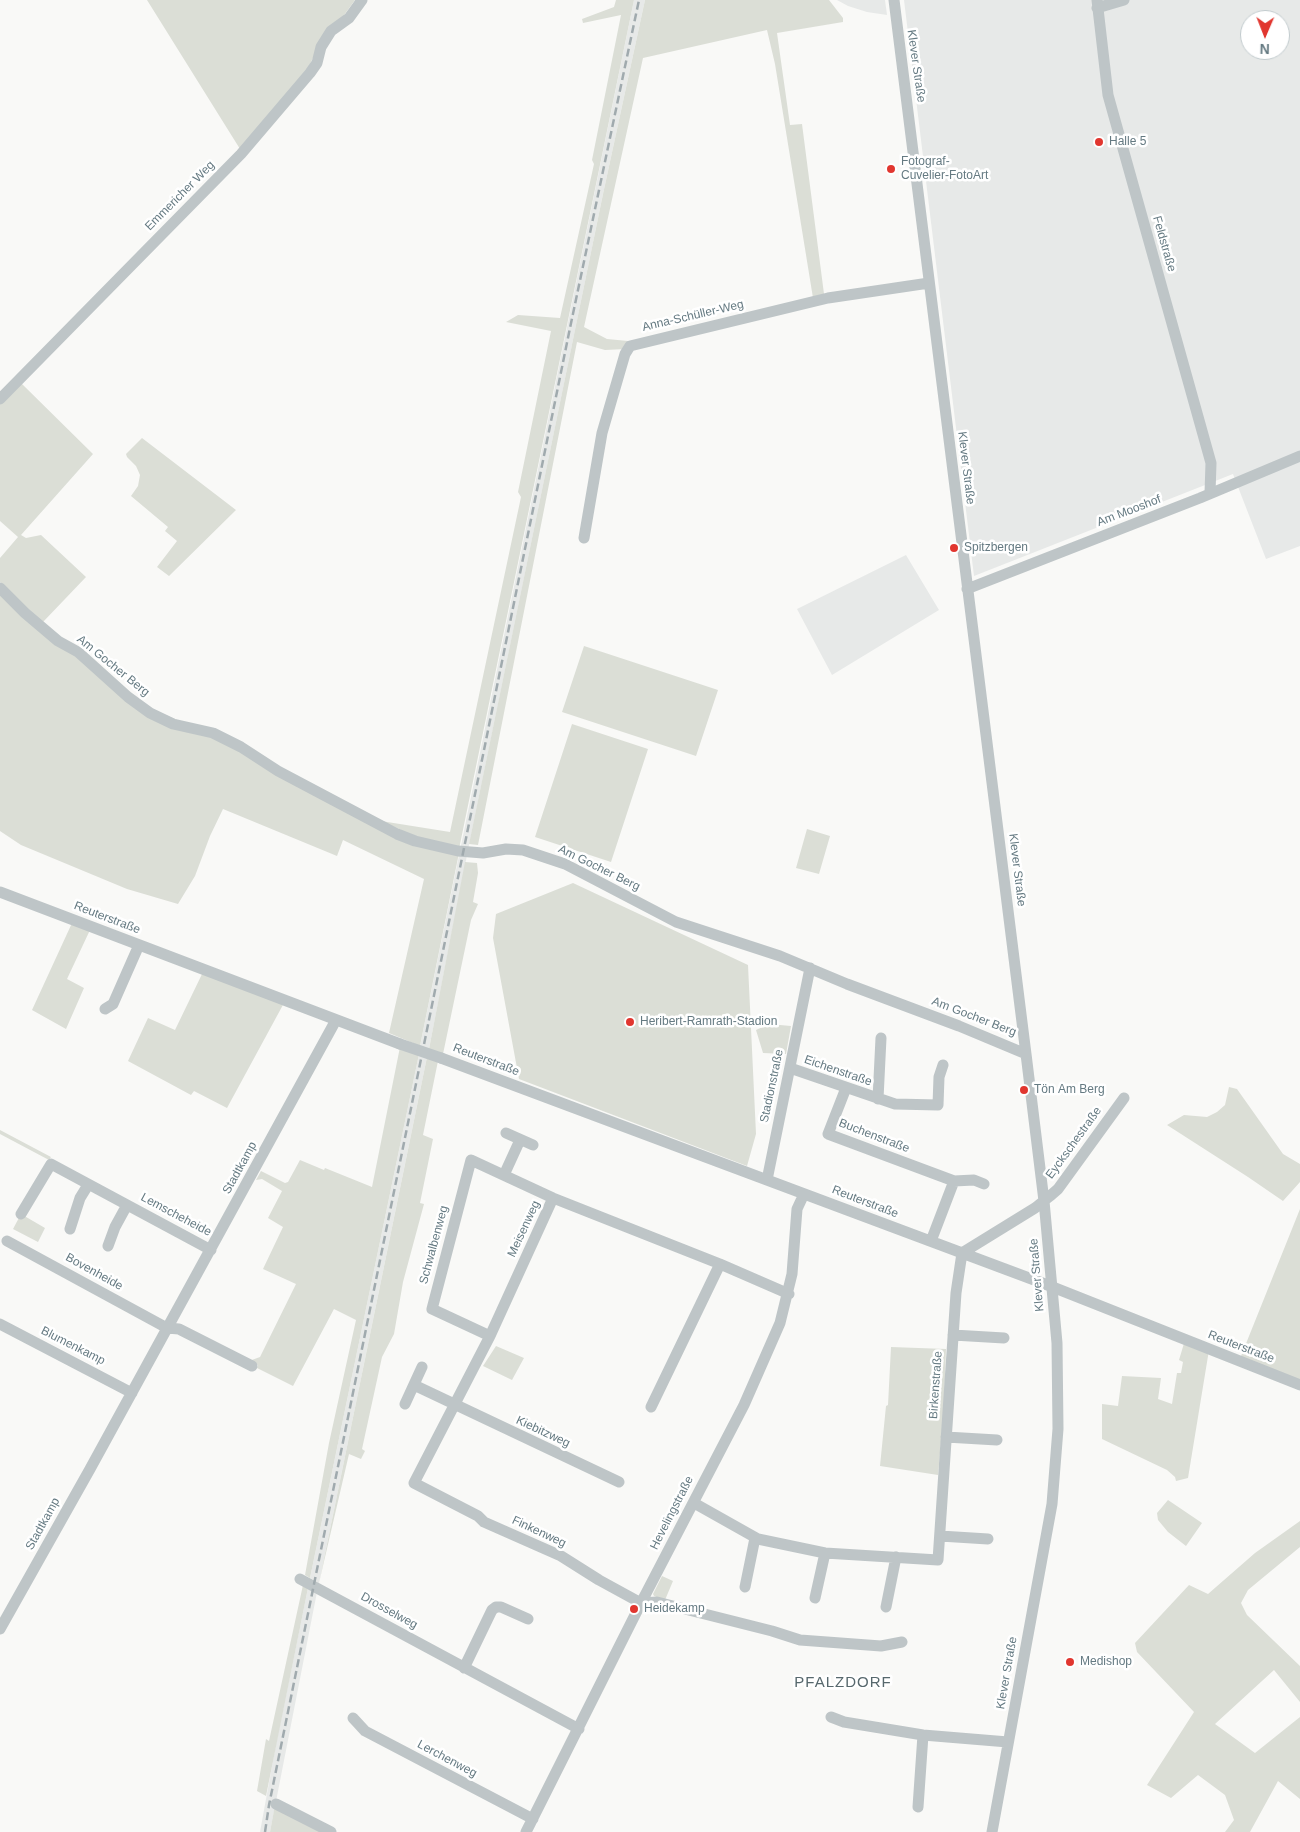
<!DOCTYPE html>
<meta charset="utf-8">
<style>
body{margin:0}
#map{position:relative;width:1300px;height:1832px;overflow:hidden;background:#f9f9f7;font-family:Helvetica,sans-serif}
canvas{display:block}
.north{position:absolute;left:1240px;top:10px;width:50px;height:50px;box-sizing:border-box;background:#fff;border:1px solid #c1cacd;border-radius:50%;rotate:181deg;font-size:14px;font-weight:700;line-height:20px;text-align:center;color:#657a82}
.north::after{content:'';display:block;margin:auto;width:18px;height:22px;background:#e1362f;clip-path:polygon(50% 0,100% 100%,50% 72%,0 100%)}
</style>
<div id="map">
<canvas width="1300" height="1832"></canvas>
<div class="north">N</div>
</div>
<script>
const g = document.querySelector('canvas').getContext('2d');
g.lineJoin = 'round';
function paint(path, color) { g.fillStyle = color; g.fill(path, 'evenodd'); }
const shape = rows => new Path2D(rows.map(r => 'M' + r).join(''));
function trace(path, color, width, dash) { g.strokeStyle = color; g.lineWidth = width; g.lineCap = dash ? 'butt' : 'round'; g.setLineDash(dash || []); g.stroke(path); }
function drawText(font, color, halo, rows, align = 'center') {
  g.font = font + ' Helvetica,sans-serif'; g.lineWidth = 5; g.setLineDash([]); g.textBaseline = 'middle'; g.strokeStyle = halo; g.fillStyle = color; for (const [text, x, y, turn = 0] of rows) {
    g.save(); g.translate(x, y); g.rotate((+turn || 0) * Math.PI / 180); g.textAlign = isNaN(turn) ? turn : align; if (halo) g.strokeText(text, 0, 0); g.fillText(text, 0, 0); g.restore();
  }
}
paint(shape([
 [634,0,645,0,603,194,468,850,429,1049,420,1046],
 [837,0,885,0,887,15,867,12,848,6],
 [904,0,1300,0,1300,546,1266,559,1233,474,974,576],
 [1250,20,1280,20,1280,50,1250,50],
 [906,555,939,610,832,675,797,609],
 [419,1054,427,1057,319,1583,310,1578],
 [308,1588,317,1592,270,1832,260,1832,276,1744]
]), '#e7e9e8');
paint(shape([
 [147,0,355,0,313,58,307,70,240,149],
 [616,0,634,0,459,849,428,842,381,821,450,832,521,497,518,492,551,331,506,322,518,315,560,318,594,164,592,160,621,15,583,23,582,19,614,7],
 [645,0,829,0,843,18,843,22,777,33,790,125,802,124,824,294,813,298,775,64,767,30,643,58,584,327,607,339,628,341,626,349,605,350,577,342,478,845,469,844,603,194],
 [21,383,93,454,21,535,26,538,41,535,86,577,43,622,26,609,0,582,0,558,18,537,0,521,0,404],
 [142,438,236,510,169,576,157,567,177,541,165,531,168,527,131,496,138,486,140,475,136,466,127,457,126,454],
 [0,593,128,699,213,735,335,804,459,853,420,1046,389,1033,424,879,343,840,337,856,223,809,210,836,195,876,178,904,127,889,21,845,0,831],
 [584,646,718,690,696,756,562,712],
 [572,724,648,749,611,862,535,837],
 [807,829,830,836,819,874,796,868],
 [465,862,477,863,478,873,473,902,478,904,471,920,443,1054,429,1049],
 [573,883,748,965,756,1134,747,1166,519,1079,493,938,496,914],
 [72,923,90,930,67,979,84,988,66,1029,32,1010],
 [203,972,284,1003,227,1108,194,1091,191,1095,128,1061,148,1018,175,1030],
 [769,1024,791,1026,786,1054,763,1053,756,1030],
 [400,1047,419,1054,310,1578,305,1575,329,1443,356,1320,334,1309,293,1386,257,1368,258,1365,249,1361,260,1357,296,1284,263,1269,283,1227,268,1218,282,1191,262,1179,256,1180,261,1171,285,1183,288,1182,300,1160,324,1170,325,1168,372,1187],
 [427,1057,438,1061,423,1135,433,1139,420,1203,424,1204,403,1282,394,1334,382,1357,362,1449,365,1451,361,1459,349,1454,319,1583],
 [1229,1087,1237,1089,1283,1154,1300,1164,1300,1182,1283,1201,1248,1177,1167,1125,1184,1115,1207,1117,1217,1112,1225,1105],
 [0,1130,51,1157,49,1160,0,1134],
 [1300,1209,1300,1385,1239,1361],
 [21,1214,45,1228,38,1242,13,1229],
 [1185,1340,1209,1350,1188,1478,1176,1481,1175,1477,1167,1470,1102,1439,1102,1404,1118,1406,1122,1376,1161,1378,1158,1399,1172,1404,1177,1373,1181,1373,1183,1362,1179,1360],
 [496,1346,524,1358,512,1380,483,1366],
 [891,1347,946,1349,944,1408,938,1475,880,1466,886,1406,888,1405],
 [1168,1500,1202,1523,1186,1546,1168,1532,1158,1520,1157,1513],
 [1300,1521,1300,1547,1248,1590,1241,1603,1247,1615,1300,1666,1300,1702,1274,1670,1215,1724,1255,1753,1300,1717,1300,1799,1278,1781,1250,1832,1225,1832,1234,1820,1225,1795,1198,1775,1171,1798,1147,1785,1194,1712,1137,1652,1135,1643,1189,1585,1208,1594,1255,1553],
 [662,1576,673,1581,665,1600,654,1596,653,1594],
 [303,1585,308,1588,266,1796,257,1791,266,1739,269,1741],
 [275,1805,327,1832,270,1832]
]), '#dbded6');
trace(shape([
 [894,0,1026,1054,1044,1201,1057,1343,1058,1429,1052,1504,992,1832],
 [1097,0,1108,95,1211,463,1210,493],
 [1097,8,1124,0],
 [0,399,241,154,310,73,317,63,321,47,331,31,349,18,362,0],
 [584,538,602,433,625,354,630,346,828,298,929,283],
 [0,588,25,613,58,641,78,652,128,697,150,713,173,724,213,733,241,747,278,771,397,834,415,841,458,851,483,853,506,849,523,850,565,864,676,922,780,956,847,984,959,1026,1026,1054],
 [967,589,1200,498,1300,456],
 [0,892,400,1044],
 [105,1009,113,1004,139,945],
 [441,1058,1045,1284,1300,1385],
 [790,1068,895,1104,938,1105,939,1077,943,1065],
 [846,1088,828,1134,954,1181,931,1241],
 [878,1099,881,1038],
 [506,1133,533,1145],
 [504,1175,520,1140],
 [767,1180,810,968],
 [954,1181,974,1180,984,1184],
 [553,1198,490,1336,414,1483,478,1516,484,1522,561,1556,599,1580,641,1603,657,1602,772,1631,800,1640,881,1646,902,1642],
 [21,1214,51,1164,211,1250],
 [70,1229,80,1198,88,1185],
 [7,1241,167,1328,179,1329,252,1366],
 [108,1246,115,1227,127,1205],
 [962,1253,1035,1208,1050,1196,1058,1189,1124,1098],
 [0,1324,132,1393],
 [953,1335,1004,1338],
 [490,1336,432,1309,471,1160,553,1198,720,1264,789,1294],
 [414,1385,619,1482],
 [405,1404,422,1367],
 [651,1407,720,1264],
 [946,1437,997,1440],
 [694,1503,758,1539,825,1553,938,1560,956,1293,962,1253],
 [940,1536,988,1539],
 [300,1579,579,1729],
 [745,1587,755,1538],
 [815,1598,825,1553],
 [886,1607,896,1557],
 [0,1629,90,1469,336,1020],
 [464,1668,492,1610,496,1607,501,1607,528,1619],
 [831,1717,844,1722,923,1735,1008,1742],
 [353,1718,365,1731,533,1819],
 [276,1804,331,1832],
 [918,1807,923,1735],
 [526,1832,641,1603,744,1405,780,1323,792,1274,797,1209,804,1194]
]), '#bec5c7', 11);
trace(shape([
 [265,1832,269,1805,570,328,639,0]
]), '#a0aaae', 2.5, [8, 4]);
trace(shape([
 [400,1044,441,1058]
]), '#bec5c7', 11);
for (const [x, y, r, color] of [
 [1099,142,5,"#e1362f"],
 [891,169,5,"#e1362f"],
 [954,548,5,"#e1362f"],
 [630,1022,5,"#e1362f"],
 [1024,1090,5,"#e1362f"],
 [634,1609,5,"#e1362f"],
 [1070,1662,5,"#e1362f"]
]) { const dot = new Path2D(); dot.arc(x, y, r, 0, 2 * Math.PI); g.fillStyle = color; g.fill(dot); trace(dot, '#fff', 2); }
drawText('12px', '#657a82', '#fff', [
 ["Klever Straße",916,66,82],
 ["Emmericher Weg",180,196,-45],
 ["Feldstraße",1164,244,74],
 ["Anna-Schüller-Weg",693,316,-13],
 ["Klever Straße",966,468,83],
 ["Am Mooshof",1129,511,-21],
 ["Am Gocher Berg",113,666,39],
 ["Am Gocher Berg",599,868,26],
 ["Klever Straße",1017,870,83],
 ["Reuterstraße",107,918,21],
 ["Am Gocher Berg",974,1017,21],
 ["Reuterstraße",486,1060,21],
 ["Eichenstraße",838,1071,19],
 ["Stadionstraße",772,1086,-78],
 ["Buchenstraße",874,1136,21],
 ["Eyckschestraße",1074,1143,-54],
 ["Stadtkamp",240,1168,-61],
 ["Reuterstraße",865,1202,21],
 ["Lemscheheide",176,1215,28],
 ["Meisenweg",524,1229,-65],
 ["Schwalbenweg",434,1245,-75],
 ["Bovenheide",94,1272,29],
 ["Klever Straße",1037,1275,-95],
 ["Blumenkamp",73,1346,27],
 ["Reuterstraße",1241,1347,21],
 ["Birkenstraße",936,1385,-86],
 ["Kiebitzweg",543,1432,25],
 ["Hevelingstraße",672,1513,-63],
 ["Stadtkamp",43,1524,-61],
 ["Finkenweg",539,1532,25],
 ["Drosselweg",389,1611,29],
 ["Klever Straße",1007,1673,-80],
 ["Lerchenweg",447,1759,28]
]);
drawText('12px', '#657a82', '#fff', [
 ["Halle 5",1109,142],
 ["Fotograf-",901,162],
 ["Cuvelier-FotoArt",901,176],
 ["Spitzbergen",964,548],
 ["Heribert-Ramrath-Stadion",640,1022],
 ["Tön Am Berg",1034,1090],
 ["Heidekamp",644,1609],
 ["Medishop",1080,1662]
], 'left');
g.letterSpacing = '1px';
drawText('15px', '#57686d', '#fff', [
 ["PFALZDORF",843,1683]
]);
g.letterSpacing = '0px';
</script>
